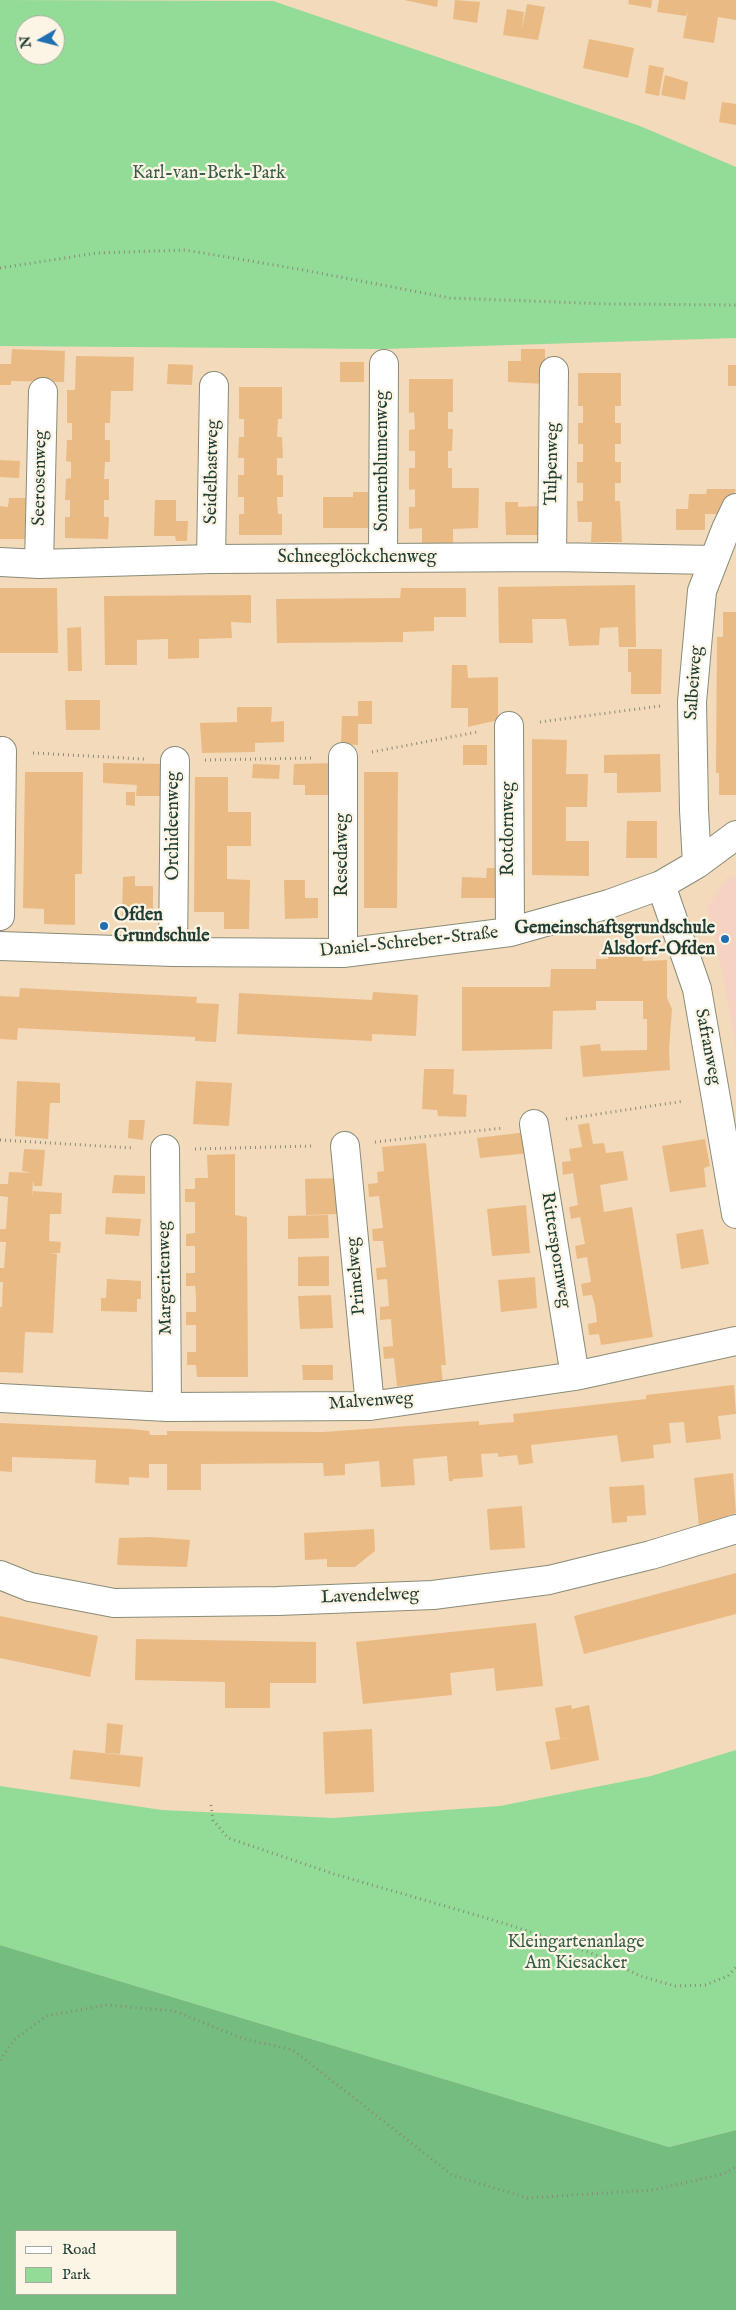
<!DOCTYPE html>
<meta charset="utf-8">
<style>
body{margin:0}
#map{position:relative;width:736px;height:2310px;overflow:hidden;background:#f3dabb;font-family:"IM FELL English",serif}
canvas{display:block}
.legend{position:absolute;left:15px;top:2230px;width:162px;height:65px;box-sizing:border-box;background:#fcf5e5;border:1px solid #a4ab9e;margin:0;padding:6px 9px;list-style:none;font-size:15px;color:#1f3d34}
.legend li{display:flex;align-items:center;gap:10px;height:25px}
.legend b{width:25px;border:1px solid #a4ab9e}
.north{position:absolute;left:15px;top:15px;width:50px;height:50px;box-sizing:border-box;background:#fcf5e5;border:1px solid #a4ab9e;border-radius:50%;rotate:262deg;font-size:14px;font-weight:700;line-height:20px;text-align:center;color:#1f3d34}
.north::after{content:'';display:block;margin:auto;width:18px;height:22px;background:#1f6fb2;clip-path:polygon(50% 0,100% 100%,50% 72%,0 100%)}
</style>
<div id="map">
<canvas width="736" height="2310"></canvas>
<ul class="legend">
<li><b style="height:6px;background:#fff"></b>Road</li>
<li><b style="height:14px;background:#92dc97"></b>Park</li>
</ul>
<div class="north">N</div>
</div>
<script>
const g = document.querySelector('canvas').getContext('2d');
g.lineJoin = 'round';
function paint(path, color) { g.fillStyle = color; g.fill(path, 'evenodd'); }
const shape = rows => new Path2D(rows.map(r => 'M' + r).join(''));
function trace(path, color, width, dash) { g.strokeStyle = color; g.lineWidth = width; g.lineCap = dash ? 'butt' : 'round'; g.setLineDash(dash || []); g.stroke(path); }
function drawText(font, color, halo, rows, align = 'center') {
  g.font = font + ' "IM FELL English",serif'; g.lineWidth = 4.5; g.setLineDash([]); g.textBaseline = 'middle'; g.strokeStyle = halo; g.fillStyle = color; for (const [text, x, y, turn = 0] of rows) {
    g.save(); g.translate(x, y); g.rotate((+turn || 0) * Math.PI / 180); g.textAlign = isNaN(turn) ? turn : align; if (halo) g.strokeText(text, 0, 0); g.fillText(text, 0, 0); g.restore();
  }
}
paint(shape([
 [728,876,736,878,736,1049,722,970,707,908]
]), '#f6d2c3');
paint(shape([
 [0,0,273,1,640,126,736,167,736,338,383,349,0,346],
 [25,25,55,25,55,55,25,55],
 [736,1750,736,2130,669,2147,0,1945,0,1786,162,1810,333,1818,500,1806,651,1776]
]), '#92dc97');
paint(shape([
 [0,1945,669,2147,736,2130,736,2310,0,2310],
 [16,2231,176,2231,176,2294,16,2294]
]), '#75bc80');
paint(shape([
 [404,0,438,0,437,7],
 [455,0,480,2,477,23,453,19],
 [629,0,652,0,651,8,628,4],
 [659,0,736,0,736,20,718,17,714,43,683,38,688,9,686,16,657,12],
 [527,4,545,7,538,40,503,35,507,9,524,12,522,29],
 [589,39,634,48,628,78,583,68],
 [649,65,664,68,659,96,645,93],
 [665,75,688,82,685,100,661,95],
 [722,102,736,104,736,125,719,122],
 [12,349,65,351,64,382,11,381,11,385,0,385,0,364,11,364],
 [521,349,545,349,545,384,508,382,508,361,521,361],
 [76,356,134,357,133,391,111,391,110,423,105,423,105,440,110,440,110,462,105,462,104,479,109,479,109,500,104,500,104,517,109,517,108,539,65,538,65,517,70,517,70,500,65,500,66,479,71,478,71,462,66,461,67,440,72,440,72,423,67,423,67,390,75,390],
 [340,362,364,362,364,382,340,382],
 [168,364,193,365,192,385,167,384],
 [728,365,736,365,736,386,728,386],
 [578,373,621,373,621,406,615,406,615,423,621,423,621,444,615,444,615,462,621,462,621,483,615,483,615,501,620,501,622,542,591,542,592,522,578,522,577,501,583,501,583,483,577,483,577,462,583,462,583,444,578,444,578,423,583,423,583,406,578,406],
 [409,379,453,379,453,412,448,412,448,429,453,429,452,451,448,451,448,468,452,468,452,488,479,488,478,528,453,529,453,543,422,544,422,528,409,529,409,507,415,507,415,489,409,490,409,468,415,468,415,451,409,451,409,430,415,429,414,412,409,413],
 [239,387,282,387,282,419,278,419,277,437,282,437,283,458,277,458,277,475,283,475,283,497,277,497,278,514,282,514,282,535,239,535,239,514,244,514,244,497,238,497,238,475,244,475,244,458,238,458,239,437,244,437,244,419,239,419],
 [0,460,20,461,19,478,0,477],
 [707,489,736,489,726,514,705,514,705,530,676,530,676,509,688,509,689,494,706,494],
 [353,492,368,492,368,528,323,528,323,497,353,497],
 [9,498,26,498,25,539,0,539,0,506,8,507],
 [155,500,176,500,176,521,188,521,187,541,176,541,175,536,154,536],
 [505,502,518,502,518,507,540,506,540,535,506,535],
 [635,585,636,647,619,647,618,627,600,628,599,645,569,646,566,619,532,619,533,643,499,643,498,587],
 [0,588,57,588,58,653,0,653],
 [401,588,466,588,466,617,434,617,434,631,403,632,403,642,277,643,276,599,400,598],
 [251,595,251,623,231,622,232,638,199,639,199,658,168,659,168,639,137,640,137,665,105,665,104,596],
 [723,612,736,612,736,795,719,795,719,773,716,773,717,637,723,637],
 [81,627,82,671,68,671,67,628],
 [628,649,662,649,661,694,631,694,631,672,628,672],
 [452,665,467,665,468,678,498,677,498,720,468,727,468,708,451,708],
 [65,700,100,700,100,730,66,730],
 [358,701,372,701,372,724,358,724,358,745,341,744,342,716,358,716],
 [237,707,272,707,271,722,284,721,284,742,255,743,255,752,202,753,200,723,237,722],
 [532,739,567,740,566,774,588,774,587,807,566,807,566,841,589,841,589,876,532,875],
 [463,745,487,745,487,765,463,765],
 [660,754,661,792,617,793,617,773,604,773,604,755],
 [103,763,167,764,167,796,136,796,137,785,103,783],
 [336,763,337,795,305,795,305,785,293,785,294,764],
 [253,764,280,765,279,779,252,778],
 [25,772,83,772,82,874,75,874,75,925,44,924,44,909,23,908],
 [364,772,398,772,397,908,364,908],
 [195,777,228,777,228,812,251,812,251,846,227,846,227,879,250,880,249,929,224,929,224,912,194,912],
 [126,792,135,792,135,806,126,805],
 [627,821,657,821,657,858,626,858],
 [487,868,502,868,501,898,461,898,462,877,486,878],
 [135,876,135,886,153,886,153,916,122,916,123,877],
 [284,880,305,880,305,898,318,898,318,918,285,919],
 [608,957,643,957,643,961,667,960,667,998,672,1009,669,1050,670,1070,583,1077,580,1046,600,1044,601,1051,647,1050,647,1019,643,1019,643,1001,596,1001,596,1010,553,1011,552,1049,462,1051,462,987,550,987,551,969,596,969,596,959,608,959],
 [20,988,197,997,196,1003,219,1004,216,1042,195,1041,195,1037,18,1028,17,1040,0,1039,0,996,19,997],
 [373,992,418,995,416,1036,372,1034,372,1041,237,1034,239,993,372,1000],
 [424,1069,454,1069,453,1094,467,1095,466,1117,438,1116,437,1110,422,1109],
 [17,1081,60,1083,60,1103,50,1103,48,1139,15,1136],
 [196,1081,232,1083,229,1126,193,1124],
 [129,1120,145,1120,143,1140,128,1138],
 [589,1123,593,1144,604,1143,606,1153,623,1151,628,1180,600,1185,604,1212,632,1207,653,1337,601,1345,599,1334,589,1335,588,1324,597,1322,595,1306,592,1295,583,1296,581,1284,591,1282,587,1257,577,1259,575,1246,585,1244,580,1217,571,1219,569,1207,578,1205,573,1173,563,1175,562,1162,571,1161,569,1149,582,1147,578,1125],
 [527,1132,530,1153,480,1158,477,1138],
 [705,1139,710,1166,704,1168,706,1187,670,1192,662,1146],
 [426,1143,446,1365,441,1365,443,1383,397,1386,394,1358,384,1359,383,1347,393,1346,391,1319,380,1320,380,1307,389,1306,387,1279,377,1280,376,1268,386,1267,383,1241,373,1241,372,1229,383,1228,379,1196,369,1197,368,1184,378,1183,377,1172,384,1171,382,1147],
 [24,1149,45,1150,42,1186,34,1186,33,1180,32,1197,33,1191,62,1193,61,1214,50,1214,49,1241,61,1242,60,1253,49,1253,57,1254,53,1333,25,1332,23,1373,0,1372,0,1307,2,1307,3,1282,0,1282,0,1268,4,1268,6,1242,0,1242,0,1229,6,1229,8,1197,0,1196,0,1184,8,1184,9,1172,31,1173,22,1171],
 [235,1154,235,1215,247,1217,248,1377,197,1377,196,1365,187,1365,187,1352,196,1352,196,1325,186,1325,186,1312,196,1312,196,1296,195,1286,186,1286,186,1273,195,1273,195,1246,186,1246,186,1234,195,1233,195,1202,185,1202,185,1189,195,1189,195,1178,208,1178,207,1155],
 [114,1175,145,1176,145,1194,112,1193],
 [340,1178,340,1214,306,1215,305,1179],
 [526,1205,530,1253,492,1256,487,1209],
 [328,1215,329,1238,288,1239,288,1216],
 [106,1217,141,1219,139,1236,105,1234],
 [703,1229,709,1264,681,1269,676,1234],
 [329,1256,329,1286,298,1286,298,1257],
 [535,1277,537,1308,501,1312,498,1280],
 [107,1279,141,1281,141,1299,137,1299,137,1312,101,1311,101,1298,106,1298],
 [331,1295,333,1328,300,1329,298,1296],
 [302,1365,333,1365,333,1380,303,1380],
 [734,1385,736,1414,718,1416,721,1439,686,1443,684,1422,669,1423,671,1443,653,1445,654,1458,621,1462,617,1435,531,1445,533,1463,519,1465,517,1455,498,1457,498,1453,481,1454,483,1477,453,1479,453,1481,449,1481,447,1456,413,1459,415,1485,381,1487,379,1461,345,1464,345,1475,324,1476,323,1463,201,1464,201,1490,167,1490,167,1464,149,1464,149,1478,129,1477,129,1485,95,1483,96,1460,12,1457,12,1472,0,1471,0,1423,131,1429,149,1431,150,1435,167,1435,167,1431,323,1432,479,1421,479,1425,514,1422,513,1414,646,1399,646,1395],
 [733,1473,736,1513,699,1526,694,1478],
 [644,1485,646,1515,627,1516,627,1522,612,1523,609,1487],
 [522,1506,525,1548,490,1550,487,1509],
 [374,1529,375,1551,355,1567,327,1567,327,1559,305,1560,304,1533],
 [150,1537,190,1540,187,1567,117,1565,119,1538],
 [736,1573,736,1614,584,1654,574,1616],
 [0,1616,98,1636,90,1677,0,1658],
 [536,1623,543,1686,496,1691,494,1668,450,1673,452,1695,363,1704,356,1642],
 [136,1639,316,1642,316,1683,270,1683,270,1708,225,1708,225,1682,135,1680],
 [571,1705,572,1709,589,1705,599,1760,551,1770,545,1742,568,1738,560,1739,555,1708],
 [107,1723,123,1725,120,1754,105,1753],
 [372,1729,374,1792,325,1794,323,1732],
 [73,1750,143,1757,140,1787,70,1779]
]), '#eaba84');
const minor = shape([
 [552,557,554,371],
 [383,558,384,364],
 [211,559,214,386],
 [0,562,39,564,211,559,552,557,714,560],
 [39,564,43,392],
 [509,726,510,932],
 [343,757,343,953],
 [697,864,694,810,692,702,702,591,726,529,736,508],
 [661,885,697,989,736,1214],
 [0,916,2,751],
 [0,946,173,952,343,953,510,932,609,904,661,885,697,864,736,835],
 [173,952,175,761],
 [534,1124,575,1376],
 [345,1146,370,1406],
 [165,1149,167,1407],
 [0,1398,167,1407,370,1406,575,1376,736,1341],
 [0,1575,30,1587,114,1603,278,1601,433,1595,549,1580,651,1555,736,1529]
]);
trace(minor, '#898c78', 30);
trace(shape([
 [0,268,97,253,185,250,298,269,450,298,609,304,736,305],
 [540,722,660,706],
 [372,752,477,732],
 [33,753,144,759],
 [205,760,312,758],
 [566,1119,684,1101],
 [0,1140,134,1148],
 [375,1142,503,1128],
 [195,1149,314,1146],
 [211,1805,213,1820,228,1838,334,1874,490,1919,559,1941,604,1958,640,1976,675,1986,705,1985,728,1976,736,1967],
 [0,2060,14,2040,46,2016,107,2005,174,2011,244,2039,293,2050,452,2175,528,2198,653,2190,723,2174,736,2167]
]), '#898c78', 3, [1, 4]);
trace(minor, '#fff', 28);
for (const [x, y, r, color] of [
 [104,926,5,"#1f6fb2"],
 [725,939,5,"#1f6fb2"]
]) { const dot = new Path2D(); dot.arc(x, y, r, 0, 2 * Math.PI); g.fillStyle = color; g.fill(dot); trace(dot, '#fcf5e5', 2); }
drawText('18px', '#365d48', '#fcf5e5', [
 ["Karl-van-Berk-Park",209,174],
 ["Kleingartenanlage",576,1943],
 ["Am Kiesacker",576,1964]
]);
drawText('18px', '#1f3d34', '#fcf5e5', [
 ["Sonnenblumenweg",383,461,-90],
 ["Tulpenweg",553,464,-89],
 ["Seidelbastweg",213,472,-89],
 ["Seerosenweg",41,478,-89],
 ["Schneeglöckchenweg",357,558],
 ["Salbeiweg",695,683,-86],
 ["Orchideenweg",174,826,-90],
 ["Rotdornweg",509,829,-90],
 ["Resedaweg",343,855,-90],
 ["Daniel-Schreber-Straße",409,943,-6],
 ["Safranweg",707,1047,79],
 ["Ritterspornweg",555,1250,81],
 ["Primelweg",357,1276,-95],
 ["Margeritenweg",166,1278,-91],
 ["Malvenweg",371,1402,-4],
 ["Lavendelweg",370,1597,-2]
]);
drawText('bold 18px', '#1f3d34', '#fcf5e5', [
 ["Ofden",114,916],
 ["Grundschule",114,937],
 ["Gemeinschaftsgrundschule",715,929,"right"],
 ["Alsdorf-Ofden",715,950,"right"]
], 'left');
</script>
